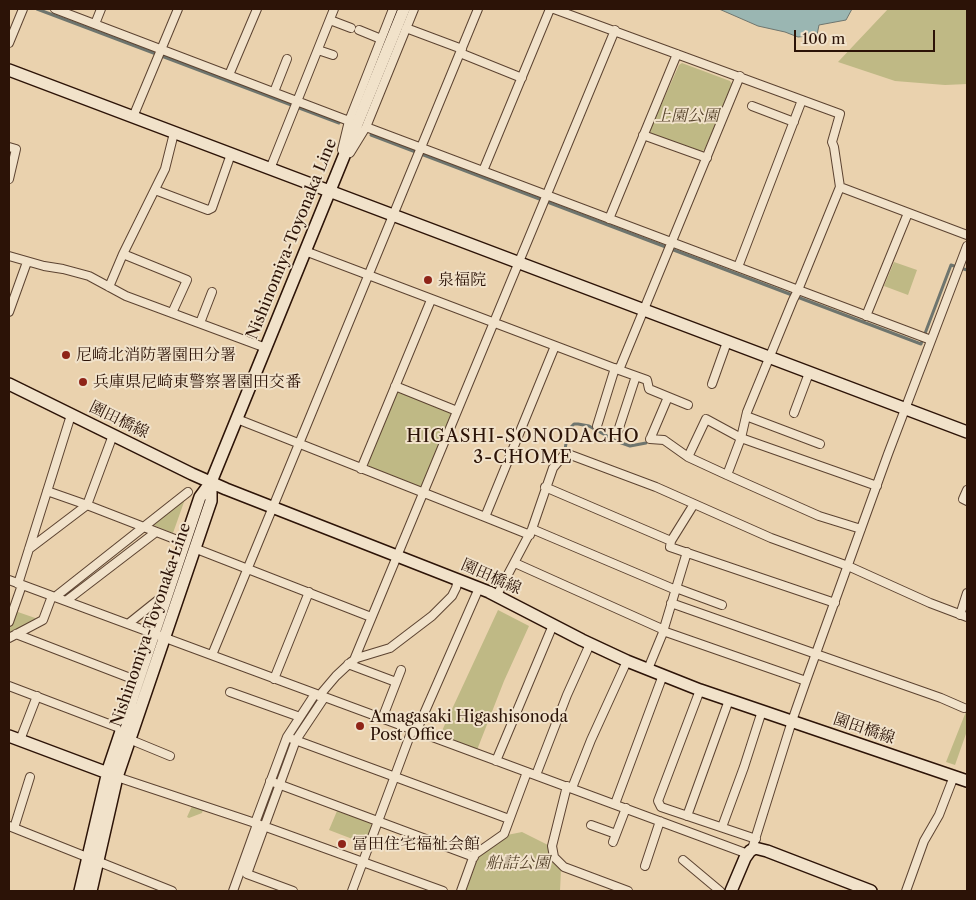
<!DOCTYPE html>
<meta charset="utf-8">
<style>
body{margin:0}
#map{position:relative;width:976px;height:900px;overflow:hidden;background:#ead2ae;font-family:"Libre Caslon Text",serif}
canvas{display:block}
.frame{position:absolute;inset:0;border:10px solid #2c1307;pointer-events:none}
.scale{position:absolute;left:794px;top:30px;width:141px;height:22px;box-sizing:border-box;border:2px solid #2c1307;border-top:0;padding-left:6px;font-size:15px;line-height:18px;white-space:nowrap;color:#2c1307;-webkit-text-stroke:4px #f1e2ca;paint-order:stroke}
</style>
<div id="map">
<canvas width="976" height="900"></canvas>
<div class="frame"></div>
<div class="scale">100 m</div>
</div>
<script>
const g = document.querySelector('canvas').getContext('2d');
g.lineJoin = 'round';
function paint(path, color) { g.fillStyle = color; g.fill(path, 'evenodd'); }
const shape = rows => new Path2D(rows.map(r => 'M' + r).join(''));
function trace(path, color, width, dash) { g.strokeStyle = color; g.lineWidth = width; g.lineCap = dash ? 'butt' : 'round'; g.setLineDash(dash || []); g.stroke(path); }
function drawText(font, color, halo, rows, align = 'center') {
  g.font = font + ' "Libre Caslon Text","Noto Serif JP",serif'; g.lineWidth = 4; g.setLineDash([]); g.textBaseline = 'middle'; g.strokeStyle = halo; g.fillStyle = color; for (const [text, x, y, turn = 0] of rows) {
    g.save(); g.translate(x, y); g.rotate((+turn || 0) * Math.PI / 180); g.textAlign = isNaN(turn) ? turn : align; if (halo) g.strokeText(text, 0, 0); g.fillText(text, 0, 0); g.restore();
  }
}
paint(shape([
 [888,9,967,9,967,84,945,85,895,81,838,62],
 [682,63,730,81,732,84,705,149,701,152,651,134,650,130,679,65],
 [894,262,917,270,908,295,884,286],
 [398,391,451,412,452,415,422,486,419,486,369,467,368,463,396,393],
 [181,502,184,502,173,533,153,525],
 [498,610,529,626,504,681,477,750,440,735],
 [15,611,38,619,9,635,9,631],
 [967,709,967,731,955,765,946,762],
 [192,806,203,810,202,813,189,818,187,817],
 [337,811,371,823,372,828,362,851,352,848,355,840,329,830],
 [522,832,548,845,551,859,561,869,560,891,466,891,478,857,507,835]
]), '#bfb985');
const water = shape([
 [719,9,852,9,846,20,819,25,817,35,798,37,785,32,758,26,719,9]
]);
paint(water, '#9ab6b2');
trace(water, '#6e756e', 1);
trace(shape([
 [37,9,339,123],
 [371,135,921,344,951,265,967,270],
 [565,450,568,430,574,424,578,424,589,426,616,441,630,446,646,443]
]), '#6e756e', 3);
const street = shape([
 [55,9,349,121],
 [554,9,840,114,832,142,834,147,840,187,798,290,793,300,747,412,741,438,727,475,819,516,861,529],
 [330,20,351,28],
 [95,24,101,9],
 [406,28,462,49],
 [359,30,381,39],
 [9,43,23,9],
 [318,50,333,55],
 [460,53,522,78],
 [229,75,257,9],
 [274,92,287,59],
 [752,106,794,122],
 [133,117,178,9],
 [366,127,931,340],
 [643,135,707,158],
 [9,147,16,149,9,179],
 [342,150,349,121,393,9],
 [350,153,366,127,414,9],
 [270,169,334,9],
 [483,171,550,9],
 [840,187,967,235],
 [155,190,208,210,212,208,231,154],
 [609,219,677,54],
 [305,251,619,370,740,76],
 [123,254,187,280,172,313],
 [9,256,44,266,63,269,89,276,126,296,266,348],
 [738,267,802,100],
 [109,287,123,254,165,169,174,133],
 [9,312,27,262],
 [866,316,908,213],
 [200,323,212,292],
 [619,370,647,380,649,389,688,405],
 [712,384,727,342],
 [395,386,457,411],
 [794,413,809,373],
 [746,416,820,444],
 [237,419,485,517],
 [597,426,615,368],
 [618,431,636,376],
 [651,437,668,397],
 [650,439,664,440,688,457,727,475],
 [688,457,706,419,741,438,877,486],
 [361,469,431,300],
 [545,487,671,541],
 [967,490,963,499,967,501],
 [47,491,87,505,185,543],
 [694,504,671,541,670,547,835,603],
 [532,529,676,590],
 [530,535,485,517,555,346],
 [194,548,371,617],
 [29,549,87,505,113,435],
 [515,563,662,629],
 [9,580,748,854],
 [18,584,71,415],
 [676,588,722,605],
 [497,595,532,529,553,468,563,456,568,454,656,487,771,538,848,566,930,603,967,617],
 [55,597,188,492],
 [66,601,156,532],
 [671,603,941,698,964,708],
 [960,615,967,593],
 [9,622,22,585],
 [128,624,158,600,165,601],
 [663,631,806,681],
 [16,634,138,681],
 [9,638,43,620,52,596],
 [212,655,478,9],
 [354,660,615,30],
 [348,664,396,682],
 [648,669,662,635,687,552],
 [274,679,309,592],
 [9,686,122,729],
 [700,690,658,801,661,807,756,839],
 [230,692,300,717],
 [319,696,336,676,351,662,357,658,390,648,432,616,452,596,456,588,458,580],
 [382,719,401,670],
 [416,732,479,588],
 [287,737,509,819],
 [20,740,37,696],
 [136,742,170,756],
 [496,761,553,625],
 [536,775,567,695,590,644],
 [117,777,255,823,443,891],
 [270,781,474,857],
 [567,786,552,846,554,857,564,867,628,891],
 [572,788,591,740,627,661],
 [615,804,663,675],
 [687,816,729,700],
 [591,825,616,834],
 [9,826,172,891],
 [722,827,744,767,762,711],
 [14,828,30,777],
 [613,842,626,808],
 [752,849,792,721,806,681,888,454,967,246],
 [683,860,720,891],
 [645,866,660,821],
 [233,891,256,827,255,823,287,737,315,694],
 [293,891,247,874,296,740,324,698],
 [352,891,412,730],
 [461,891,474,855,504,834,527,772],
 [906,891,924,841,939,815,954,776]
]);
const secondary = shape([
 [9,70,967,432],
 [9,384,192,474,226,489,489,592,582,640,627,661,700,690,967,781],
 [9,736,113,775],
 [80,891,109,767,200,497,211,482,404,9],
 [91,891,117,777,211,501,211,482],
 [731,891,745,858,750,851,755,848,767,851,871,891]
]);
trace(street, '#5c4331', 10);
trace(secondary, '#2c1307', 14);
trace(street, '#f1e2ca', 8);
trace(secondary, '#f1e2ca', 11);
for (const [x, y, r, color] of [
 [428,280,5,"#8f2418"],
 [66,355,5,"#8f2418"],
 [83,382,5,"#8f2418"],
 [360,726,5,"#8f2418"],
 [342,844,5,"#8f2418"]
]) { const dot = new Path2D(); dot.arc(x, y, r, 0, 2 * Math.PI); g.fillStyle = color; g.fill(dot); trace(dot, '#f1e2ca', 2); }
drawText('italic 16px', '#58452d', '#f1e2ca', [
 ["上園公園",687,116],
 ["船詰公園",518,863]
]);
drawText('16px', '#2c1307', '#f1e2ca', [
 ["Nishinomiya-Toyonaka Line",292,239,-68],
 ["園田橋線",119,420,26],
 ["園田橋線",491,577,24],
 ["Nishinomiya-Toyonaka Line",151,625,-71],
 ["園田橋線",864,729,19]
]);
drawText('16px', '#2c1307', '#f1e2ca', [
 ["泉福院",438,280],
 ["尼崎北消防署園田分署",76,355],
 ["兵庫県尼崎東警察署園田交番",93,382],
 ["Amagasaki Higashisonoda",370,717],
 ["Post Office",370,735],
 ["冨田住宅福祉会館",352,844]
], 'left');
g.letterSpacing = '1px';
drawText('18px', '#2c1307', '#f1e2ca', [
 ["HIGASHI-SONODACHO",523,437],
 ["3-CHOME",523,458]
]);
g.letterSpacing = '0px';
</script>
